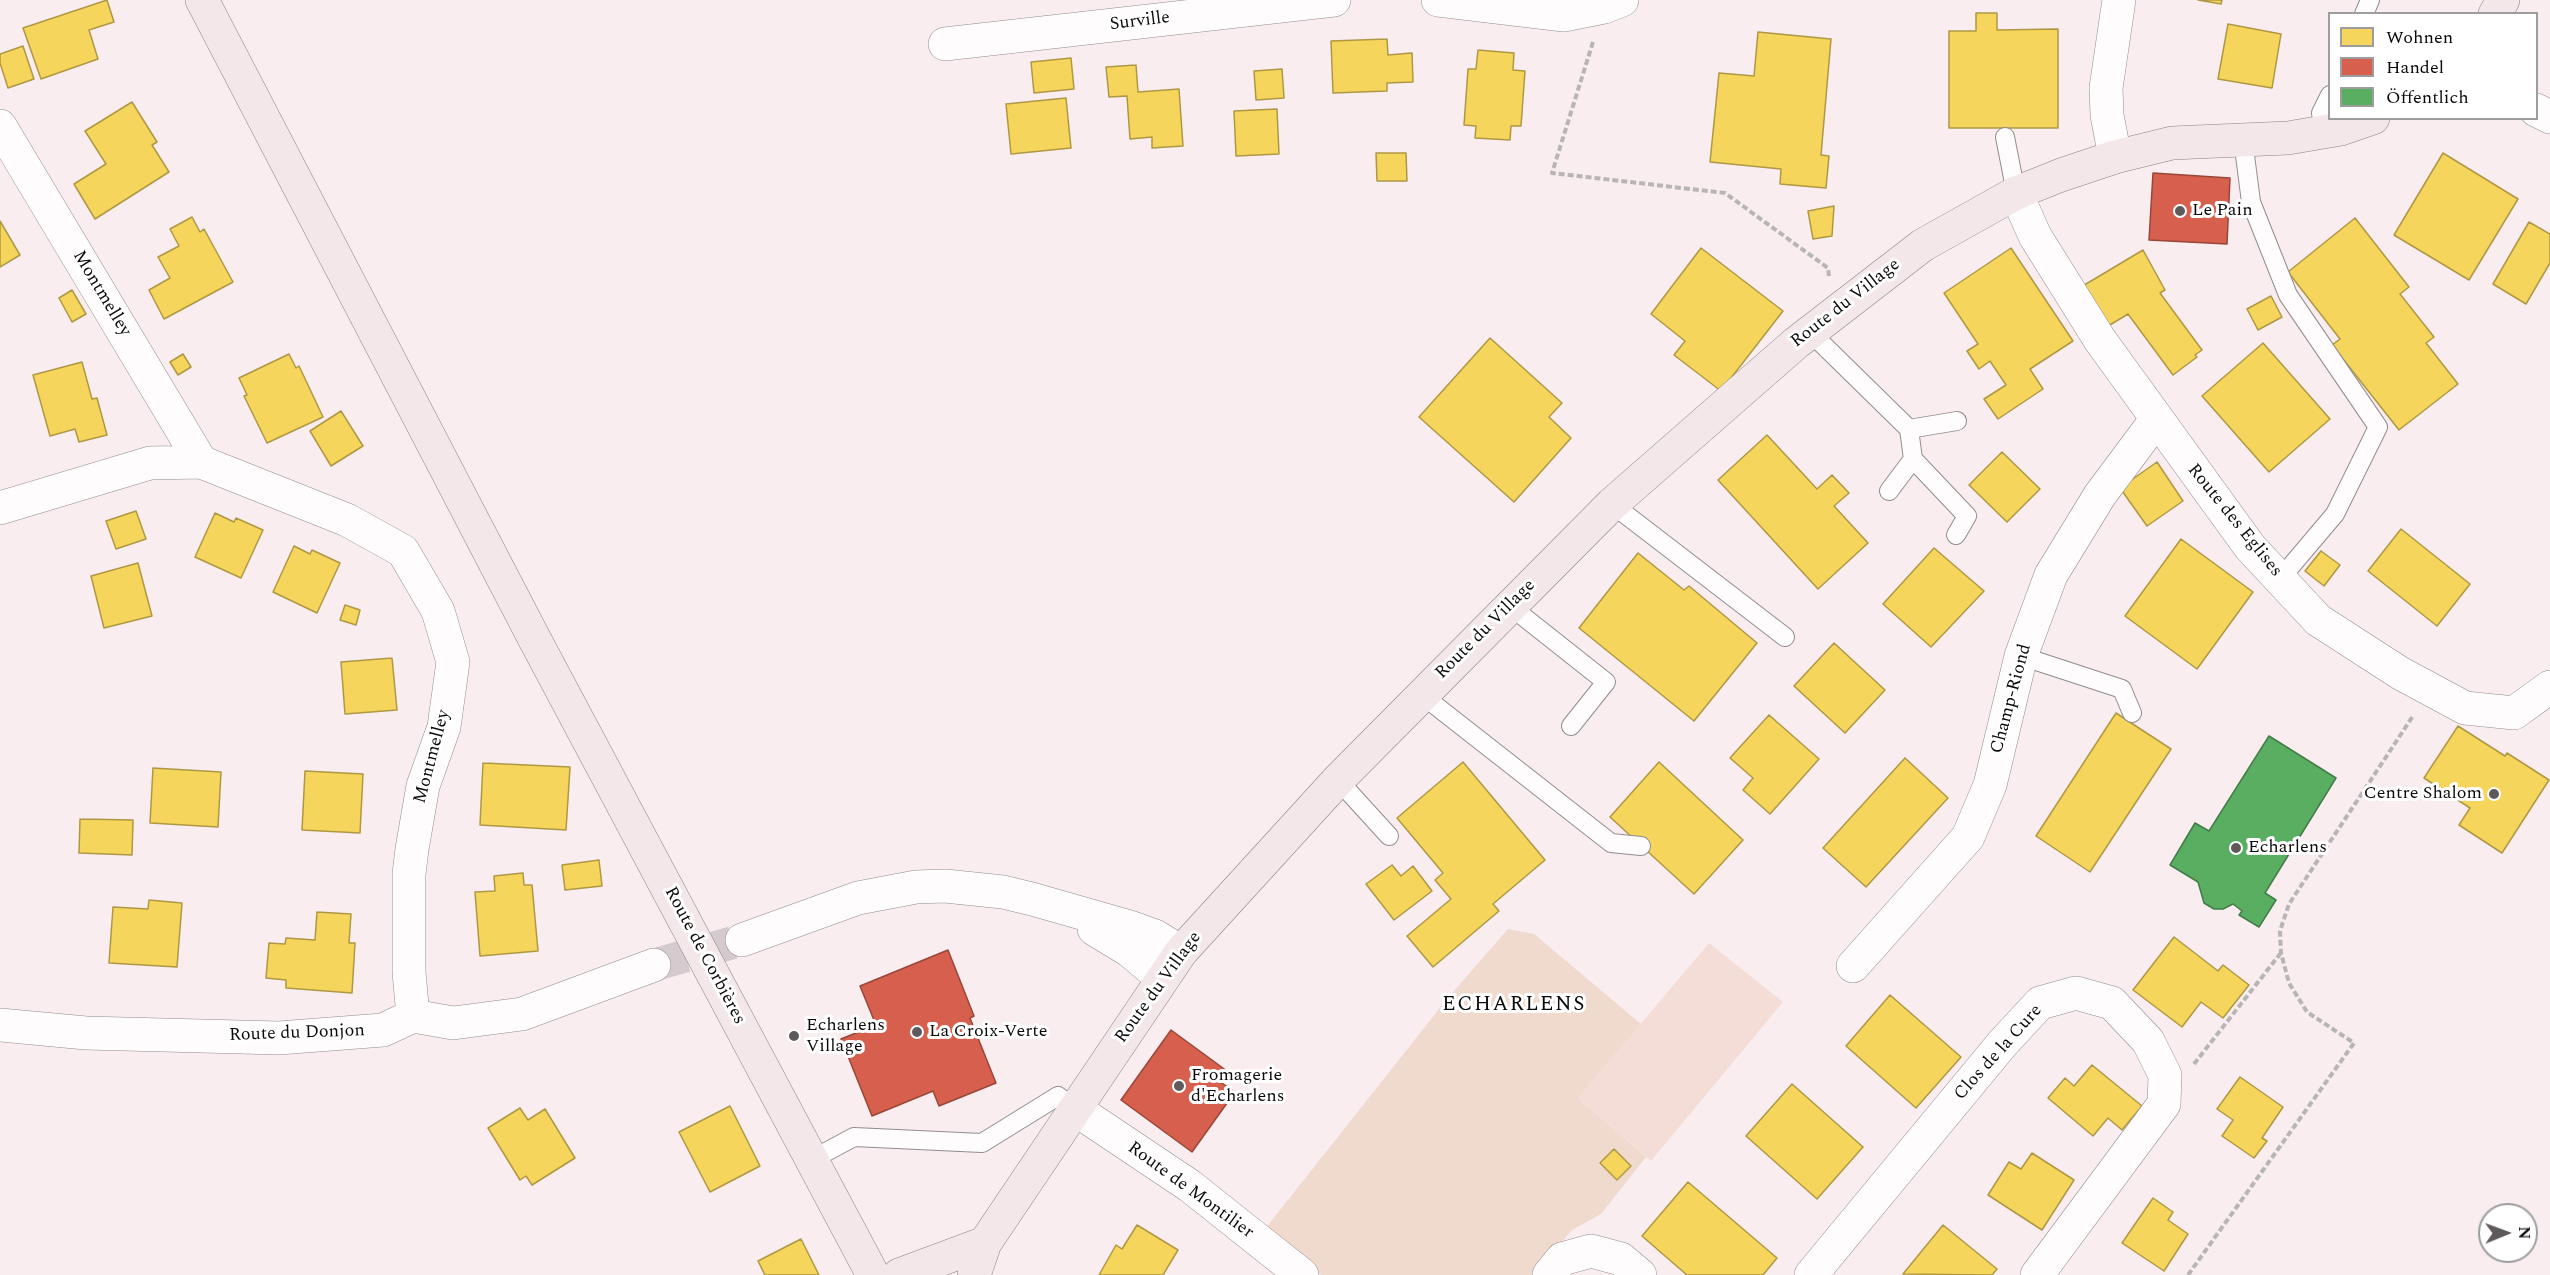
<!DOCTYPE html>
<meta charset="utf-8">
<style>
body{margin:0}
#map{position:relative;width:2550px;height:1275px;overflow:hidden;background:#f9edf0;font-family:Spectral,serif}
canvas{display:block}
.legend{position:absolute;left:2328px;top:12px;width:210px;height:108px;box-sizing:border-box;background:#fff;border:2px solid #9d9d9d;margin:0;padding:8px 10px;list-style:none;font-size:18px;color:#0a0a0a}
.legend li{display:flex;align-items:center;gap:12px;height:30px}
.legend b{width:30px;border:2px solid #9d9d9d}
.north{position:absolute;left:2478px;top:1203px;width:60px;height:60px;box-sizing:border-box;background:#fff;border:2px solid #9d9d9d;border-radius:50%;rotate:89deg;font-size:16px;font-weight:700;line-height:24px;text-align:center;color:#0a0a0a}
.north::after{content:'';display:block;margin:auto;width:21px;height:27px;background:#5e595a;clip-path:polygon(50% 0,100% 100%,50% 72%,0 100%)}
</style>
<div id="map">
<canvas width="2550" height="1275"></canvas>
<ul class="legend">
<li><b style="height:16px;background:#f6d55c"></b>Wohnen</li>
<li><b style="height:16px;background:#d6604d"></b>Handel</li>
<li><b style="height:16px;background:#5aae61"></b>Öffentlich</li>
</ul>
<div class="north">N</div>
</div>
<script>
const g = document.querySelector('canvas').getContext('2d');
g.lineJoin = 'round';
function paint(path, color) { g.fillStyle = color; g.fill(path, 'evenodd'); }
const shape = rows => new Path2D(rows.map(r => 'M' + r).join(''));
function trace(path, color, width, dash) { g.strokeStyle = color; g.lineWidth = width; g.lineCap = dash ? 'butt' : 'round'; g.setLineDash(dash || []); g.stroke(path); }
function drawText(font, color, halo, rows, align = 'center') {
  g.font = font + ' Spectral,serif'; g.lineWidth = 6; g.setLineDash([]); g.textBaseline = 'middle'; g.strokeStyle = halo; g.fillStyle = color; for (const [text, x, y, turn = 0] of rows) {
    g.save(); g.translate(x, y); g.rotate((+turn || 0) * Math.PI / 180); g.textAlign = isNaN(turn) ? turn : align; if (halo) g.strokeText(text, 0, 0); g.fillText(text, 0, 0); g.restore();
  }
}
paint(shape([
 [1508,929,1534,934,1641,1024,1578,1098,1646,1157,1601,1214,1572,1230,1534,1275,1321,1275,1265,1229,1447,999]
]), '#f0d9cd');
paint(shape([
 [1709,943,1783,1002,1651,1161,1578,1098]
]), '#f4ddd7');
const homes = shape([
 [107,0,114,22,89,30,98,59,41,79,23,28,107,0],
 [2198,0,2222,0,2221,4,2198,0],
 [1976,13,1997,13,1997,30,2058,29,2058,128,1949,128,1949,31,1976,31,1976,13],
 [2228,24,2281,34,2272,88,2218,79,2228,24],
 [1758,32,1831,39,1821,155,1829,156,1826,188,1780,184,1781,169,1710,162,1719,73,1754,76,1758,32],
 [1387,39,1388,55,1412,53,1413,82,1387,83,1387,91,1333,93,1331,41,1387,39],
 [23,46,34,79,8,88,0,63,0,54,23,46],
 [1478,50,1514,53,1513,70,1525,71,1521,126,1511,126,1510,140,1475,138,1476,126,1464,125,1468,69,1476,69,1478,50],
 [1071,58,1074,89,1034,93,1031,62,1071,58],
 [1136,65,1138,92,1179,89,1183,146,1152,148,1152,137,1130,139,1127,96,1109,97,1106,67,1136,65],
 [1282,69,1284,98,1256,100,1254,71,1282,69],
 [1066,98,1071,148,1011,154,1006,104,1066,98],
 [132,102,157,142,152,145,169,172,95,219,74,184,106,164,85,131,132,102],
 [1277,109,1279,154,1236,156,1234,111,1277,109],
 [1376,153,1406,153,1407,181,1377,181,1376,153],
 [2443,153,2518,199,2469,280,2394,235,2443,153],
 [1834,206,1832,236,1813,239,1808,211,1834,206],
 [192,217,200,232,204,229,233,282,164,319,149,290,170,278,158,257,179,246,170,229,192,217],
 [2355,218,2409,287,2400,294,2434,337,2426,343,2458,384,2399,430,2332,345,2340,339,2288,272,2355,218],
 [0,221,20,255,0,267,0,221],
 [2529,222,2550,234,2550,263,2526,304,2493,284,2529,222],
 [1701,248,1783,311,1721,391,1674,355,1685,341,1651,314,1701,248],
 [2011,248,2073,341,2030,369,2043,389,1998,419,1984,399,2006,385,1990,361,1979,369,1967,351,1978,344,1944,293,2011,248],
 [2143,250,2165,290,2160,293,2202,350,2195,355,2197,357,2173,375,2128,314,2105,328,2081,287,2143,250],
 [72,290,86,314,72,322,59,298,72,290],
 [2271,296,2282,317,2258,330,2247,309,2271,296],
 [1490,338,1562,403,1549,417,1571,438,1514,502,1419,417,1490,338],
 [2263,343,2330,419,2269,472,2202,396,2263,343],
 [183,354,191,367,178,375,170,362,183,354],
 [289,354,296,368,299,366,323,417,267,443,244,396,247,395,239,378,289,354],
 [82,362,92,399,97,398,107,435,79,442,75,429,50,436,33,375,82,362],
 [341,411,363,446,331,466,310,431,341,411],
 [1767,435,1817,489,1832,475,1849,493,1834,506,1868,543,1818,589,1718,480,1767,435],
 [2002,452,2040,489,2007,522,1969,485,2002,452],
 [2157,462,2183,501,2147,526,2120,488,2157,462],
 [136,511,146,539,116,549,106,521,136,511],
 [215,513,234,522,236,518,263,530,241,578,195,557,215,513],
 [2401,529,2470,584,2437,626,2368,571,2401,529],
 [2181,539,2253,592,2197,669,2125,616,2181,539],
 [294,546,310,554,312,550,340,563,317,613,273,592,294,546],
 [1934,548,1984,591,1931,647,1883,604,1934,548],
 [2321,551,2340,565,2324,586,2305,571,2321,551],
 [1638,553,1684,590,1689,586,1757,643,1694,721,1579,628,1638,553],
 [138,563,152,616,104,628,91,576,138,563],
 [345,605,360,610,356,625,340,620,345,605],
 [1834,643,1885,690,1845,733,1794,686,1834,643],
 [392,658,397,710,345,714,341,662,392,658],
 [2116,713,2171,749,2090,872,2036,836,2116,713],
 [1769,715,1819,759,1770,814,1743,790,1753,778,1730,758,1769,715],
 [2458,726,2505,756,2507,753,2549,780,2502,853,2459,825,2470,808,2424,778,2458,726],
 [1905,758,1948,798,1866,887,1823,848,1905,758],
 [1463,762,1545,860,1493,904,1499,911,1433,967,1407,936,1451,899,1435,880,1443,873,1397,818,1463,762],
 [1659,762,1743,840,1694,894,1610,817,1659,762],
 [483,763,570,767,566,830,480,825,483,763],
 [153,768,221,772,218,827,150,823,153,768],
 [305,771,363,774,360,833,302,830,305,771],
 [80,819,133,820,132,855,79,853,80,819],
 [599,860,602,886,565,890,562,865,599,860],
 [1392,865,1401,876,1413,866,1432,891,1394,920,1366,884,1392,865],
 [523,873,524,885,532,885,538,951,480,956,475,892,495,891,494,876,523,873],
 [149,900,182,903,177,967,109,963,113,907,148,909,149,900],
 [317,912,351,914,349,943,355,943,352,993,286,988,286,980,266,978,269,943,285,944,286,938,315,940,317,912],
 [2174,937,2218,971,2223,965,2249,985,2223,1018,2201,1002,2182,1027,2133,990,2174,937],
 [1890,995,1961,1057,1916,1108,1846,1046,1890,995],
 [2092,1065,2142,1106,2122,1130,2108,1118,2093,1136,2048,1098,2065,1078,2074,1086,2092,1065],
 [2240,1077,2283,1107,2262,1138,2267,1141,2254,1158,2222,1136,2233,1120,2217,1109,2240,1077],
 [1792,1084,1863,1147,1817,1199,1746,1136,1792,1084],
 [730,1106,760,1166,710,1192,679,1132,730,1106],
 [520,1108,528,1120,545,1109,575,1158,532,1185,526,1176,520,1180,488,1128,520,1108],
 [1614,1149,1631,1166,1617,1180,1600,1163,1614,1149],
 [2032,1153,2074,1180,2042,1230,1988,1195,2009,1162,2021,1169,2032,1153],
 [1688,1182,1777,1258,1763,1275,1687,1275,1642,1236,1688,1182],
 [2153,1198,2173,1212,2168,1220,2188,1234,2164,1271,2122,1243,2153,1198],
 [1137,1225,1178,1250,1163,1275,1099,1275,1116,1245,1122,1249,1137,1225],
 [1943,1225,1997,1269,1992,1275,1903,1274,1943,1225],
 [801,1239,819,1275,765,1275,758,1261,801,1239]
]);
paint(homes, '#f6d55c');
trace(homes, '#af9843', 1.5);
const shops = shape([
 [2153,173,2230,178,2227,244,2149,240,2153,173],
 [948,950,974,1016,970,1018,996,1083,939,1106,933,1091,872,1116,841,1039,876,1025,860,986,948,950],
 [1171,1030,1227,1071,1219,1081,1235,1092,1192,1152,1121,1100,1171,1030]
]);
paint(shops, '#d6604d');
trace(shops, '#994639', 1.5);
const public = shape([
 [2269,736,2336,778,2265,893,2276,900,2259,927,2239,915,2242,911,2233,904,2223,909,2214,909,2204,903,2198,882,2170,865,2195,823,2209,831,2269,736]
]);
paint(public, '#5aae61');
trace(public, '#427d47', 1.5);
trace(shape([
 [654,965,742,940]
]), '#d5cbce', 33, [33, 16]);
const lane = shape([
 [2364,14,2370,0],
 [2324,132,2321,113,2330,95],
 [2005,137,2016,193],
 [2243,140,2251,202,2288,295,2378,427,2335,514,2280,579],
 [1810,332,1909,429,1913,459,1967,516,1956,535],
 [1909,429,1957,421],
 [1889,491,1913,459],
 [1612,504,1785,637],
 [1510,606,1606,682,1571,726],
 [2021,656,2122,689,2132,713],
 [1422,695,1611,843,1641,846],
 [1338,780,1389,836],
 [811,1160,854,1137,982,1143,1058,1096,1075,1109]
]);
const street = shape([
 [1438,0,1564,15,1604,7,1622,0],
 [945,44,1334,0],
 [2536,110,2550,117],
 [0,126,201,462],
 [2115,157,2107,115,2106,88,2119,0],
 [2016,193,2035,236,2100,340,2250,547,2318,620,2400,673,2465,708,2514,713,2550,687],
 [0,508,150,463,201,462,347,520,403,551,438,611,453,662,444,727,423,786,412,849,409,874,409,972,413,1016],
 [1094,929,1130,951,1161,977],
 [742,940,858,898,916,887,945,886,1003,892,1032,899,1130,927,1155,936,1181,952],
 [1853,966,1968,837,1990,785,2021,656,2051,575,2100,495,2156,420],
 [0,1025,86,1033,279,1038,383,1030,413,1016,453,1023,522,1014,654,965],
 [1075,1109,1190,1186,1302,1275],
 [1549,1275,1562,1259,1591,1251,1621,1259,1640,1275],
 [1811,1275,2002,1044,2040,1003,2076,993,2112,1003,2148,1041,2165,1075,2164,1104,2037,1275]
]);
const secondary = shape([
 [202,0,534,638,873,1275],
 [2495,14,2503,0],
 [899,1275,985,1243],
 [974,1275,985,1243,1181,952,1338,780,1612,504,1796,343,1923,245,2016,193,2061,175,2115,157,2172,143,2288,138,2341,129,2373,118]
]);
trace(lane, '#928c8e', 20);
trace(street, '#928c8e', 34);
trace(secondary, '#888384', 34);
trace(shape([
 [1593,42,1552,173,1725,193,1828,268,1829,277],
 [2194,1064,2280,954],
 [2188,1275,2354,1043,2307,1012,2289,983,2281,953,2280,931,2289,904,2413,716]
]), '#b7b5b5', 4, [6, 3]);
trace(lane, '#fefcfd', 18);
trace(street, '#fefcfd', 33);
trace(secondary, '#f4e7e9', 33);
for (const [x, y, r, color] of [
 [2180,211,6,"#5e595a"],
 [2494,794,6,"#5e595a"],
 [2236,848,6,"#5e595a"],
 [917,1032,6,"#5e595a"],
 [794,1036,6,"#5e595a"],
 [1179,1086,6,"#5e595a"]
]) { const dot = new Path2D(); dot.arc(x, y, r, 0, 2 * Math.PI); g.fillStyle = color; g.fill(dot); trace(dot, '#fff', 2); }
drawText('18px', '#0a0a0a', '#fff', [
 ["Surville",1140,22,-7],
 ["Montmelley",101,294,59],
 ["Route du Village",1846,304,-38],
 ["Route des Eglises",2234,521,51],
 ["Route du Village",1486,630,-45],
 ["Champ-Riond",2012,699,-75],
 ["Montmelley",433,757,-75],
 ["Route de Corbières",704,956,62],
 ["Route du Village",1159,988,-54],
 ["Route du Donjon",297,1034,-2],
 ["Clos de la Cure",1999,1053,-48],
 ["Route de Montilier",1190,1191,36]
]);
drawText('18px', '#0a0a0a', '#fff', [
 ["Le Pain",2192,211],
 ["Centre Shalom",2482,794,"right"],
 ["Echarlens",2248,848],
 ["Echarlens",806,1026],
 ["Village",806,1047],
 ["La Croix-Verte",929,1032],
 ["Fromagerie",1191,1076],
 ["d'Echarlens",1191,1097]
], 'left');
g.letterSpacing = '1.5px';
drawText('21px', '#0a0a0a', '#fff', [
 ["ECHARLENS",1514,1006]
]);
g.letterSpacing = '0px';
</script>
